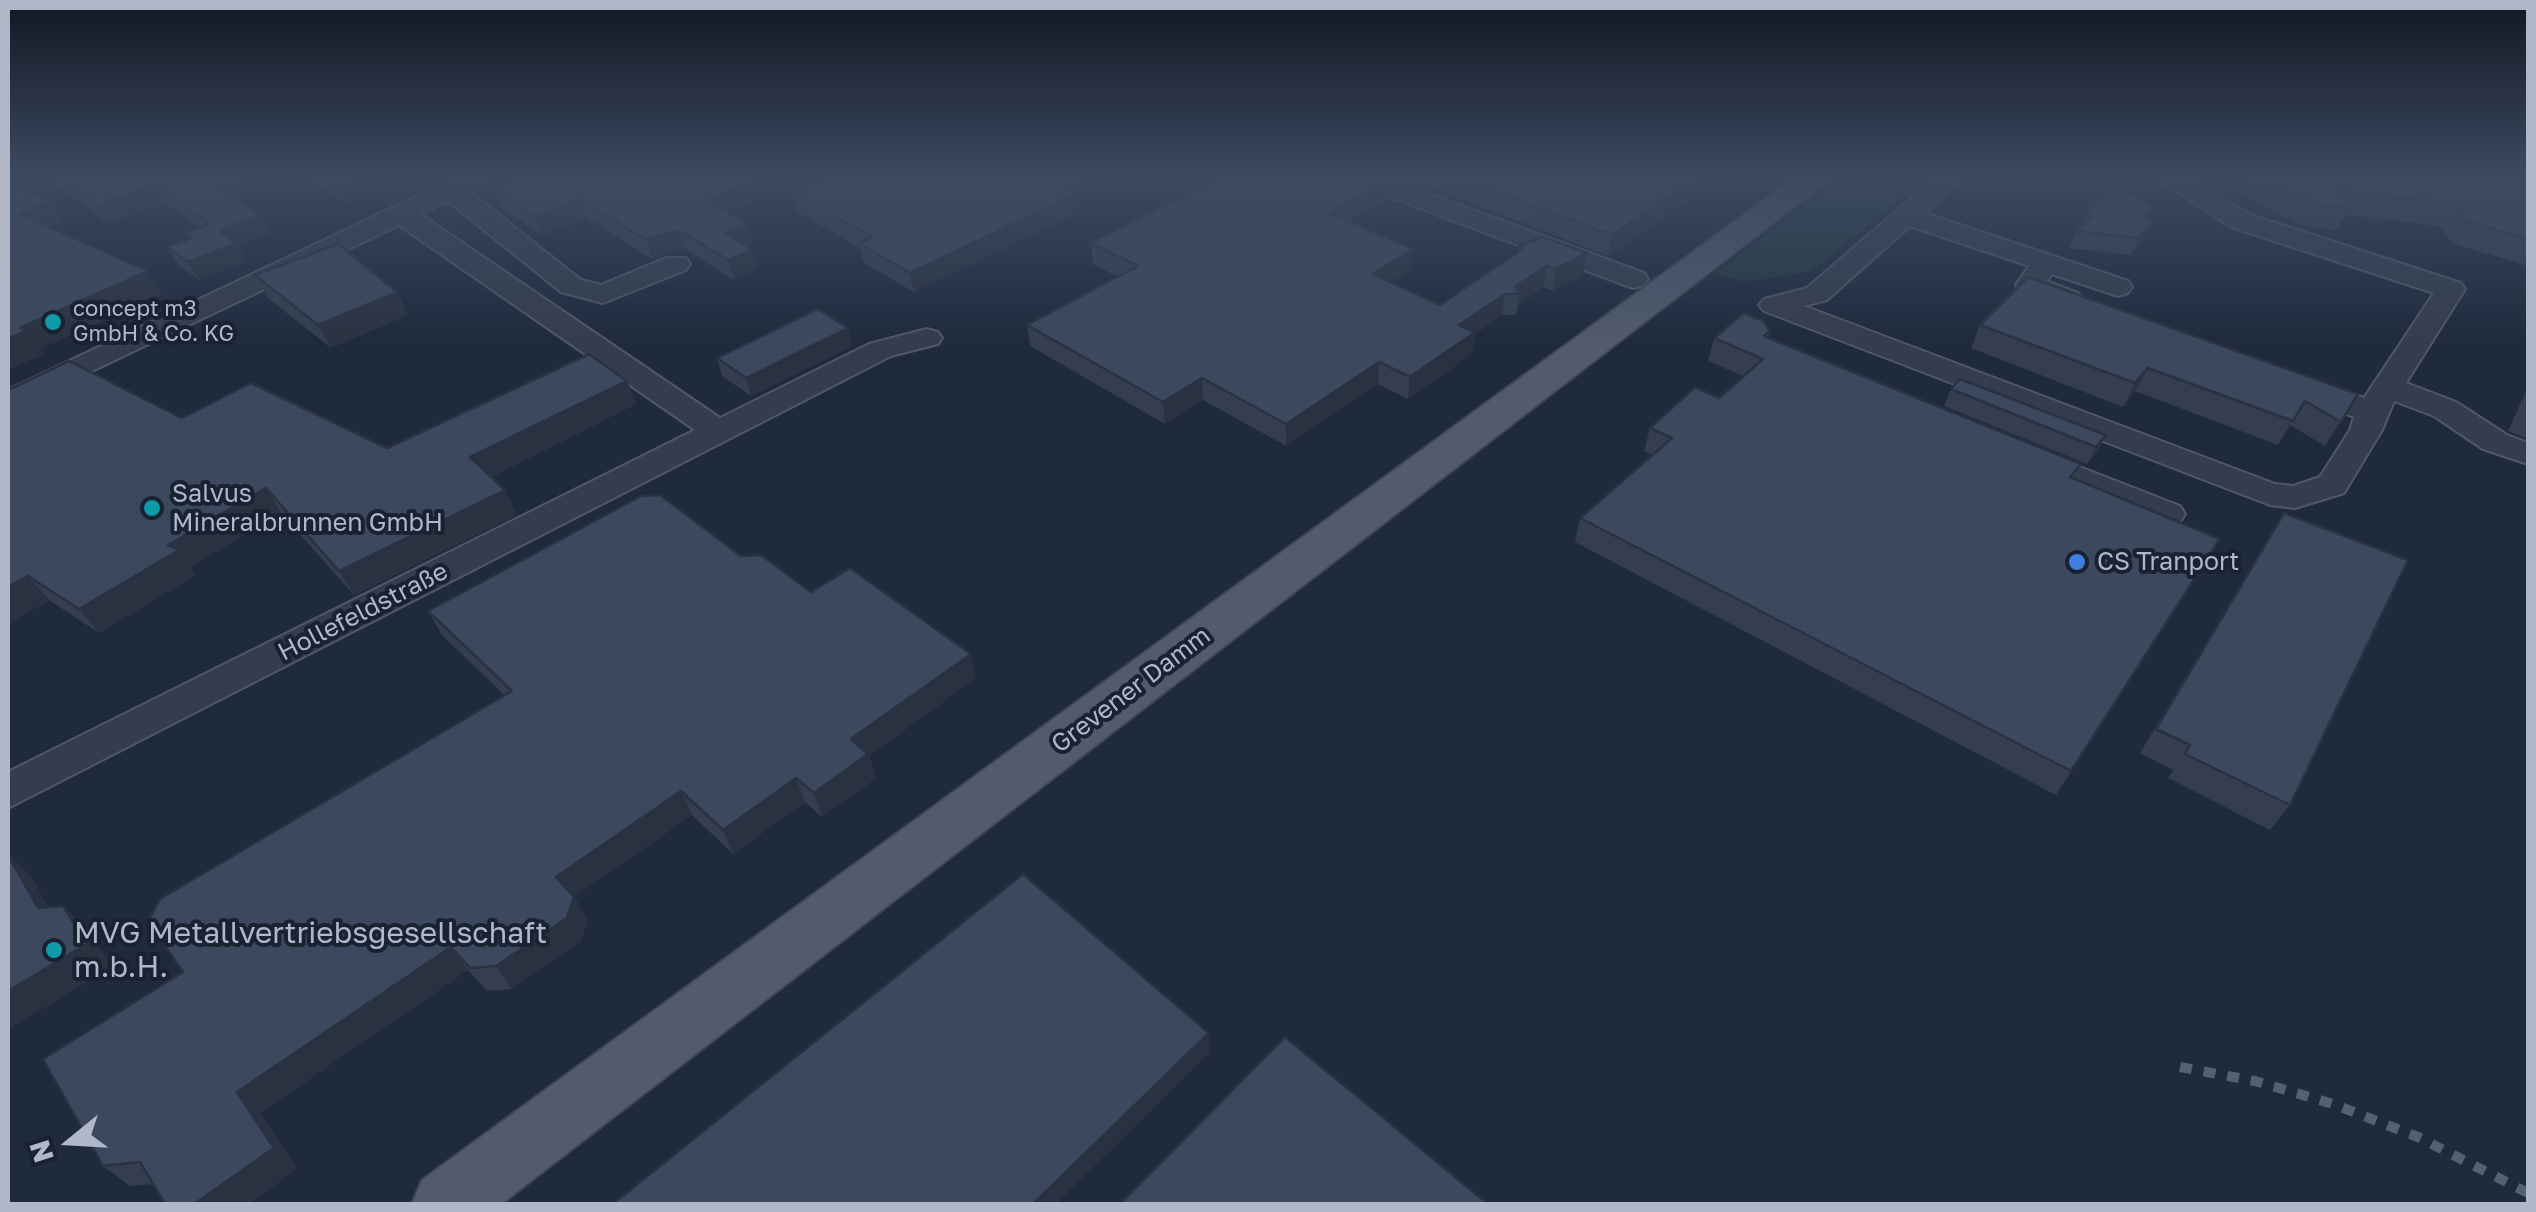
<!DOCTYPE html>
<meta charset="utf-8">
<style>
body{margin:0}
#map{position:relative;width:2536px;height:1212px;overflow:hidden;background:#202a3d;font-family:"Golos Text",sans-serif}
canvas{display:block}
.frame{position:absolute;inset:0;border:10px solid #b0b7c9;pointer-events:none}
.north{position:absolute;left:20px;top:1092px;width:100px;height:100px;-webkit-text-stroke:8px #1a2232;paint-order:stroke;rotate:252deg;font-size:28px;font-weight:700;line-height:40px;text-align:center;color:#b0b7c9}
.north::after{content:'';display:block;margin:auto;width:35px;height:45px;background:#b0b7c9;clip-path:polygon(50% 0,100% 100%,50% 72%,0 100%)}
</style>
<div id="map">
<canvas width="2536" height="1212"></canvas>
<div class="frame"></div>
<div class="north">N</div>
</div>
<script>
const g = document.querySelector('canvas').getContext('2d');
g.lineJoin = 'round';
function paint(path, color) { g.fillStyle = color; g.fill(path, 'evenodd'); }
const shape = rows => new Path2D(rows.map(r => 'M' + r).join(''));
function trace(path, color, width, dash) { g.strokeStyle = color; g.lineWidth = width; g.lineCap = dash ? 'butt' : 'round'; g.setLineDash(dash || []); g.stroke(path); }
function drawText(font, color, halo, rows, align = 'center') {
  g.font = font + ' "Golos Text",sans-serif'; g.lineWidth = 8; g.setLineDash([]); g.textBaseline = 'middle'; g.strokeStyle = halo; g.fillStyle = color; for (const [text, x, y, turn = 0] of rows) {
    g.save(); g.translate(x, y); g.rotate((+turn || 0) * Math.PI / 180); g.textAlign = isNaN(turn) ? turn : align; if (halo) g.strokeText(text, 0, 0); g.fillText(text, 0, 0); g.restore();
  }
}
paint(shape([
 [1846,176,1928,176,1812,271,1745,282,1714,273]
]), '#22393e');
const minor = shape([
 [459,176,492,176,469,191,581,280,601,285,666,258,686,258,690,264,686,270,603,303,561,292,448,201,420,214,720,418,869,344,927,329,938,332,942,338,938,344,891,356,8,808,8,772,695,430,399,225,8,411,8,390,459,176],
 [1344,176,1380,176,1644,273,1648,279,1644,285,1634,288,1624,285,1348,181,1344,176],
 [1937,176,1965,176,1925,213,2128,281,2132,287,2128,293,2118,296,2052,274,2047,281,2078,293,2083,299,2078,305,2058,305,2020,291,2016,285,2029,266,1910,226,1827,300,1804,306,2275,484,2293,486,2320,477,2350,430,2354,417,2291,393,2286,386,2291,379,2302,377,2364,398,2434,293,2231,227,2154,176,2185,176,2251,215,2461,283,2465,289,2406,383,2456,402,2507,435,2528,443,2528,464,2483,449,2434,416,2394,401,2382,430,2344,493,2295,508,2270,505,1764,311,1759,305,1764,299,1807,288,1937,176],
 [2026,446,2180,506,2185,514,2180,522,2168,525,2156,522,2014,463,2009,456,2014,449,2026,446]
]);
const major = shape([
 [1797,176,1834,176,501,1204,412,1204,422,1180,1797,176]
]);
trace(minor, '#505768', 4);
trace(major, '#3e4656', 4);
paint(minor, '#343d4d');
paint(major, '#525b6d');
trace(shape([
 [2180,1067,2255,1081,2333,1104,2418,1137,2528,1193]
]), '#566075', 10, [12, 12]);
paint(shape([
 [43,176,384,176,389,186,346,203,305,177,239,201,269,233,238,245,247,261,199,280,178,265,167,247,189,239,186,233,200,228,165,203,108,223],
 [524,176,787,176,790,187,728,213,747,224,753,243,746,246,752,250,758,269,734,280,685,249,653,260,587,218,542,235,499,207,492,188],
 [831,176,1130,176,1076,202,1077,213,914,292,864,263,860,248,796,211,792,192],
 [1390,176,1724,176,1608,256,1420,183,1416,185],
 [2249,176,2528,176,2528,266,2452,243,2440,226,2346,215,2337,230,2303,226,2240,194],
 [1388,180,1387,200,1349,221,1411,270,1391,282,1440,305,1518,253,1519,246,1583,274,1553,290,1543,287,1518,305,1516,315,1502,315,1475,334,1472,354,1408,399,1378,384,1286,446,1203,400,1165,424,1030,346,1027,325,1118,277,1093,264,1091,243],
 [2153,206,2147,218,2152,222,2144,239,2131,255,2068,248,2086,213],
 [255,275,397,292,408,315,331,348,268,298],
 [1980,325,2358,394,2325,446,2290,425,2278,445,2135,391,2123,407,1971,348],
 [1770,331,1768,338,2081,464,2073,478,2220,539,2056,795,1575,542,1580,518,1653,455,1644,451,1650,428,1719,398,1743,376,1708,361,1714,338],
 [852,346,751,396,722,376,717,358],
 [627,381,636,404,491,477,505,490,517,515,354,595,281,513,190,567,196,575,99,633,49,600,8,624,8,390,182,418,387,448],
 [2528,387,2528,439,2508,431],
 [1951,389,2106,435,2097,452,2087,464,1944,406],
 [2284,513,2290,805,2270,830,2168,778,2173,770,2140,753],
 [741,556,976,678,869,756,876,778,822,817,805,802,733,854,692,815,574,897,588,920,581,941,512,989,487,991,468,970,260,1113,297,1169,248,1204,165,1204,153,1184,130,1186,103,1166,183,972,505,696,442,635,428,611]
]), '#343e50');
paint(shape([
 [252,176,304,176,305,177,229,205,219,188],
 [363,176,384,176,389,186,346,203,338,185],
 [766,176,787,176,790,187,713,219,707,200],
 [1089,176,1130,176,1076,202,1077,213,914,292,910,273,1063,188],
 [1700,176,1724,176,1608,256,1612,235],
 [1388,180,1387,200,1328,233,1329,213],
 [154,185,165,203,108,223,97,205],
 [580,199,587,218,542,235,535,216],
 [50,202,64,224,35,236,20,214],
 [260,215,269,233,238,245,247,261,199,280,188,262,219,231],
 [2152,222,2144,239,2131,255,2139,238],
 [747,224,753,243,731,253,725,233],
 [679,230,685,249,653,260,646,240],
 [1413,249,1411,270,1371,295,1373,274],
 [752,250,758,269,734,280,728,260],
 [1587,253,1583,274,1553,290,1556,269],
 [1547,266,1543,287,1518,305,1519,294,1516,286],
 [148,271,162,293,41,349,44,354,8,370,8,339,20,328],
 [397,292,408,315,331,348,318,325],
 [1505,294,1502,315,1475,334,1472,354,1408,399,1410,377,1459,325],
 [848,328,852,346,751,396,746,378],
 [1379,362,1378,384,1286,446,1286,424],
 [2148,368,2135,391,2123,407,2135,383],
 [1202,378,1203,400,1165,424,1163,402],
 [627,381,636,404,482,481,470,457],
 [2106,435,2097,452,2087,464,2096,447],
 [266,488,281,513,190,567,196,575,99,633,79,609,168,545],
 [505,490,517,515,354,595,339,571],
 [28,576,49,600,8,624,8,587],
 [971,654,976,678,869,756,876,778,822,817,814,793,851,739],
 [796,778,805,802,733,854,723,830],
 [681,791,692,815,574,897,588,920,581,941,512,989,496,966,556,877],
 [8,853,30,875,63,931,38,908],
 [63,906,87,929,112,967,8,1030,8,991],
 [451,947,468,970,260,1113,297,1169,248,1204,194,1204,237,1092],
 [1209,1033,1210,1053,1056,1204,1033,1204]
]), '#2a3241');
const building = shape([
 [56,176,252,176,219,188,260,215,219,231,237,243,188,262,167,247,192,238,186,233,210,224,154,185,97,205,56,176],
 [322,176,363,176,338,185,322,176],
 [524,176,766,176,707,200,747,224,725,233,752,250,728,260,679,230,646,240,580,199,535,216,492,188,524,176],
 [831,176,1089,176,1063,188,1075,194,910,273,859,243,872,237,792,192,831,176],
 [1223,176,1378,176,1388,180,1329,213,1413,249,1373,274,1440,305,1523,249,1519,246,1543,237,1587,253,1556,269,1547,266,1516,286,1519,294,1505,294,1459,325,1475,332,1410,377,1379,362,1286,424,1202,378,1163,402,1027,325,1138,266,1091,243,1223,176],
 [1454,176,1700,176,1612,235,1454,176],
 [2257,176,2528,176,2528,239,2466,221,2454,204,2334,190,2350,208,2316,204,2257,176],
 [8,184,50,202,20,214,148,271,20,328,28,330,8,339,8,184],
 [2108,192,2131,193,2153,206,2144,216,2152,222,2139,238,2076,231,2092,216,2086,213,2108,192],
 [338,244,397,292,318,325,255,275,338,244],
 [2028,277,2358,394,2341,422,2305,401,2293,421,2148,368,2135,383,1980,325,2028,277],
 [818,309,848,328,746,378,717,358,818,309],
 [1744,313,1763,321,1770,331,1764,336,2081,464,2070,477,2220,539,2071,771,1580,518,1672,438,1650,428,1695,387,1719,398,1763,359,1714,338,1744,313],
 [589,354,627,381,470,457,505,490,339,571,266,488,168,545,179,550,79,609,28,576,8,587,8,390,69,361,182,418,251,383,387,448,589,354],
 [1960,379,2106,435,2096,447,1951,389,1960,379],
 [660,495,741,556,761,555,811,592,850,568,971,654,851,739,868,754,814,793,796,778,723,830,681,791,556,877,574,897,567,918,496,966,470,968,451,947,237,1092,274,1148,194,1204,165,1204,140,1162,103,1166,43,1059,183,972,148,921,160,899,512,691,428,611,641,496,660,495],
 [2284,513,2408,560,2290,805,2185,754,2190,745,2156,729,2284,513],
 [8,855,38,908,63,906,87,944,8,991,8,855],
 [1023,874,1209,1033,1033,1204,613,1204,1023,874],
 [1285,1037,1488,1204,1120,1204,1285,1037]
]);
paint(building, '#3c485d');
trace(building, '#2a3241', 2.5);
const sky = g.createLinearGradient(0, 0, 0, 345);
sky.addColorStop(0, '#121722');
sky.addColorStop(0.51, '#3c4a62');
sky.addColorStop(1, '#3c4a6200');
g.fillStyle = sky;
g.fillRect(0, 0, 2536, 345);
for (const [x, y, r, color] of [
 [53,322,10,"#0f9aa8"],
 [152,508,10,"#0f9aa8"],
 [2077,562,10,"#3f7fe0"],
 [54,950,10,"#0f9aa8"]
]) { const dot = new Path2D(); dot.arc(x, y, r, 0, 2 * Math.PI); g.fillStyle = color; g.fill(dot); trace(dot, '#1a2232', 4); }
drawText('22px', '#b0b7c9', '#1a2232', [
 ["concept m3",73,309],
 ["GmbH & Co. KG",73,334]
], 'left');
drawText('25px', '#b0b7c9', '#1a2232', [
 ["Salvus",172,494],
 ["Mineralbrunnen GmbH",172,523],
 ["CS Tranport",2097,562]
], 'left');
drawText('25px', '#b0b7c9', '#1a2232', [
 ["Hollefeldstraße",363,612,-27],
 ["Grevener Damm",1131,690,-37]
]);
drawText('30px', '#b0b7c9', '#1a2232', [
 ["MVG Metallvertriebsgesellschaft",74,933],
 ["m.b.H.",74,967]
], 'left');
</script>
